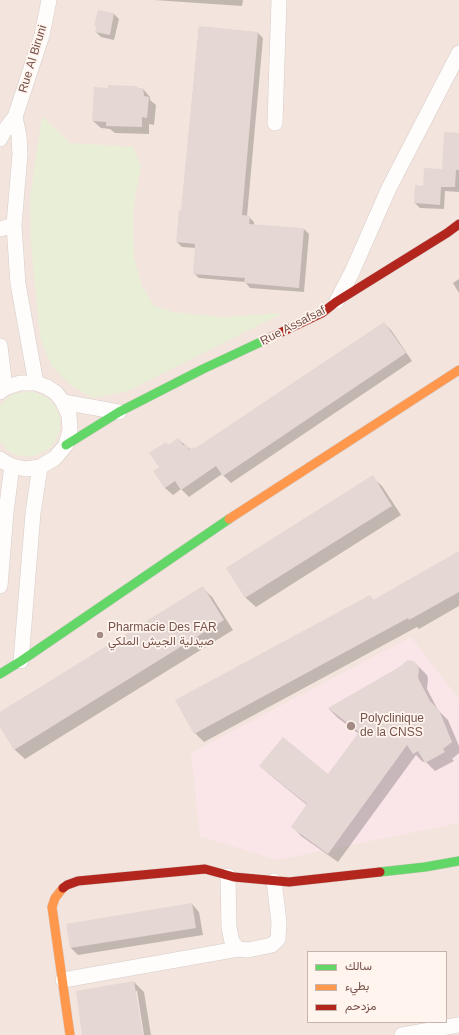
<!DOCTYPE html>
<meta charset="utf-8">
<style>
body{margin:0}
#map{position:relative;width:459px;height:1035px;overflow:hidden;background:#f8f1ed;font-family:Helvetica,Vazirmatn,sans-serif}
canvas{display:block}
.legend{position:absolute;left:307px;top:951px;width:140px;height:72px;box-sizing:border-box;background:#fff5ee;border:1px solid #c9b4ad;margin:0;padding:5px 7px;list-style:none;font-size:12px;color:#77524b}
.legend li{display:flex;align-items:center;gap:8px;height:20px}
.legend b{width:20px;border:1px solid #c9b4ad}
</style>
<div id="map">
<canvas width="459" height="1035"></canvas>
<ul class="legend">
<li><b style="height:5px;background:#63d668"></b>سالك</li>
<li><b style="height:5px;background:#ff974d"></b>بطيء</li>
<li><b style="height:5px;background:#b3261e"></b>مزدحم</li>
</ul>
</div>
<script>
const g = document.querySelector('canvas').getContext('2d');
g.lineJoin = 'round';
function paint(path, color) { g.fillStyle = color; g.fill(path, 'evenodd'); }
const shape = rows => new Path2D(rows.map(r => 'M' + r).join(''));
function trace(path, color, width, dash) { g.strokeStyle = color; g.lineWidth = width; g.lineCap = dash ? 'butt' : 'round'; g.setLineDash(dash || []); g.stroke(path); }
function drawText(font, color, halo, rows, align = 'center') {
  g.font = font + ' Helvetica,Vazirmatn,sans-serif'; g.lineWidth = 3.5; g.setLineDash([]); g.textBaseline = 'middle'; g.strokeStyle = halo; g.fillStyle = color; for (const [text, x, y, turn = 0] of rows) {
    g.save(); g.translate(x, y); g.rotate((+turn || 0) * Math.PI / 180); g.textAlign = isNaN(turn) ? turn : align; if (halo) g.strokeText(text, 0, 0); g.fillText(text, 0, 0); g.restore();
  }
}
paint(shape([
 [0,0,459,0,459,1035,0,1035],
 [308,952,446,952,446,1022,308,1022]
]), '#f3e5dd');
paint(shape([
 [411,637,459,699,459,823,277,860,200,836,191,753]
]), '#fae5e9');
paint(shape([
 [42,116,70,143,133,147,141,167,135,196,133,219,134,258,142,286,154,306,173,312,221,317,283,313,128,391,93,398,69,384,51,365,40,337,31,245,30,197],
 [23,392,33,392,42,395,50,400,56,408,60,417,60,427,58,436,53,445,46,451,37,455,27,457,17,455,8,451,0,441,0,406,6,399,14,394]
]), '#e9eed7');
paint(shape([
 [154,0,243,0,242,6],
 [114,14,119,19,114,40,101,37,96,32,97,27,95,25],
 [199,27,258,33,263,38,247,216,249,217,254,222,254,225,304,229,309,234,304,292,250,288,245,282,199,278,194,273,196,248,182,247,177,242,182,211],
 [109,86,136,87,138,89,143,89,150,97,150,100,156,105,154,125,149,124,149,134,115,133,110,129,101,128,93,121,109,89],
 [459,134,459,192,445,191,444,209,420,208,415,203,424,187,443,170],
 [459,279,459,293,453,283],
 [384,323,391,330,412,361,231,483,222,474,189,497,181,489,173,495,165,488,154,471,160,468,168,446,178,439,191,450,195,450],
 [372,477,382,486,401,515,256,607,246,598,227,568],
 [459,552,459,606,419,629,417,627,204,742,195,733,370,596,374,601],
 [203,588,212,597,233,630,25,759,15,750,0,726,0,713],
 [417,665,427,675,428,679,427,689,438,710,448,720,459,746,459,753,452,759,454,761,435,771,425,761,423,762,416,755,338,862,301,836,292,826,307,805,270,775,261,766,329,776,359,734,338,718,329,709],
 [192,904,199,912,203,935,78,955,71,948,68,925],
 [134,982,144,992,151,1035,144,1035,137,991,135,991,142,1035,83,1035]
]), '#0003');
paint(shape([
 [98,10,114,13,110,35,95,32,96,26,94,26],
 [199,26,258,32,242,215,250,216,249,224,304,228,299,288,244,283,245,278,193,274,195,244,176,242,179,210,181,210],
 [108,85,136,86,136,88,143,88,144,96,149,97,147,118,142,117,142,127,106,126,106,122,92,121,94,87,108,88],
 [444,132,459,133,459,170,456,170,455,187,441,187,440,205,414,203,415,185,423,186,424,168,442,169],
 [384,322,406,353,223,476,216,466,181,490,175,481,165,488,153,471,159,467,149,453,166,442,168,445,178,438,183,445,186,444,189,450,193,447,194,449],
 [373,475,392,506,245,598,226,568],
 [459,551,459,592,409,620,408,618,194,734,175,700,370,595,373,600],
 [203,586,224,620,14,750,0,727,0,712],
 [408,660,413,661,417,664,419,669,418,678,430,701,439,710,452,742,443,749,445,752,425,763,418,751,413,754,407,745,328,854,291,827,307,804,259,766,283,737,328,774,359,732,328,708,401,666,404,663],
 [192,903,196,928,70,948,66,924],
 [134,981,143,1035,82,1035,76,991]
]), '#e4d7d4');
const street = shape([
 [15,117,19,136,20,154,14,225,18,284,36,383],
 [275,123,279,0],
 [0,139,4,131,15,117,42,35,49,0],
 [0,229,14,225],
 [337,301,352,272,389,188,459,53],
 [0,346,5,388],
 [0,392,5,388,20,383,36,383,47,387,56,393,63,402,69,415,70,430,66,445,55,458,40,467,26,469,12,466,4,462,0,459],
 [63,402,119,412],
 [0,586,6,512,12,466],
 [21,661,33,513,40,467],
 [228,876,229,927,232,942,238,949,248,950,272,945,278,939,279,922,274,881],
 [63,980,238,949],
 [402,1035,459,1025]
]);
const fast = shape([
 [66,445,119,412,203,369,265,340],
 [0,674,21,661,229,519],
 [380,872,425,867,459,861]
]);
const slow = shape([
 [229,519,459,370],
 [63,888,55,898,52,907,70,1035]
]);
const jam = shape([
 [265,340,322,313,336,302,447,233,459,224],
 [63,888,67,885,78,881,205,869,234,877,289,882,380,872]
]);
trace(street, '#d6ccc9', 16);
trace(fast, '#d9ceca', 10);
trace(slow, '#d9ceca', 10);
trace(jam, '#d9ceca', 10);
trace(street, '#fefdfc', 15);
trace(fast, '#63d668', 9);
trace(slow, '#ff974d', 9);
trace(jam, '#b3261e', 9);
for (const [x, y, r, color] of [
 [100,635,4,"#a48a84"],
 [351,726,5,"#a48a84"]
]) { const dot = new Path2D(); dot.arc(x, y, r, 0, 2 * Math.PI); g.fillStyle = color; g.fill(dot); trace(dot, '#fff5ee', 1.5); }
drawText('12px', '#77524b', '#fff5ee', [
 ["Rue Al Biruni",33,59,-73],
 ["Rue Assafsaf",293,326,-27]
]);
drawText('12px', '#77524b', '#fff5ee', [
 ["Pharmacie Des FAR",108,628],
 ["صيدلية الجيش الملكي",108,642],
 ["Polyclinique",360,719],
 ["de la CNSS",360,733]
], 'left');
</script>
